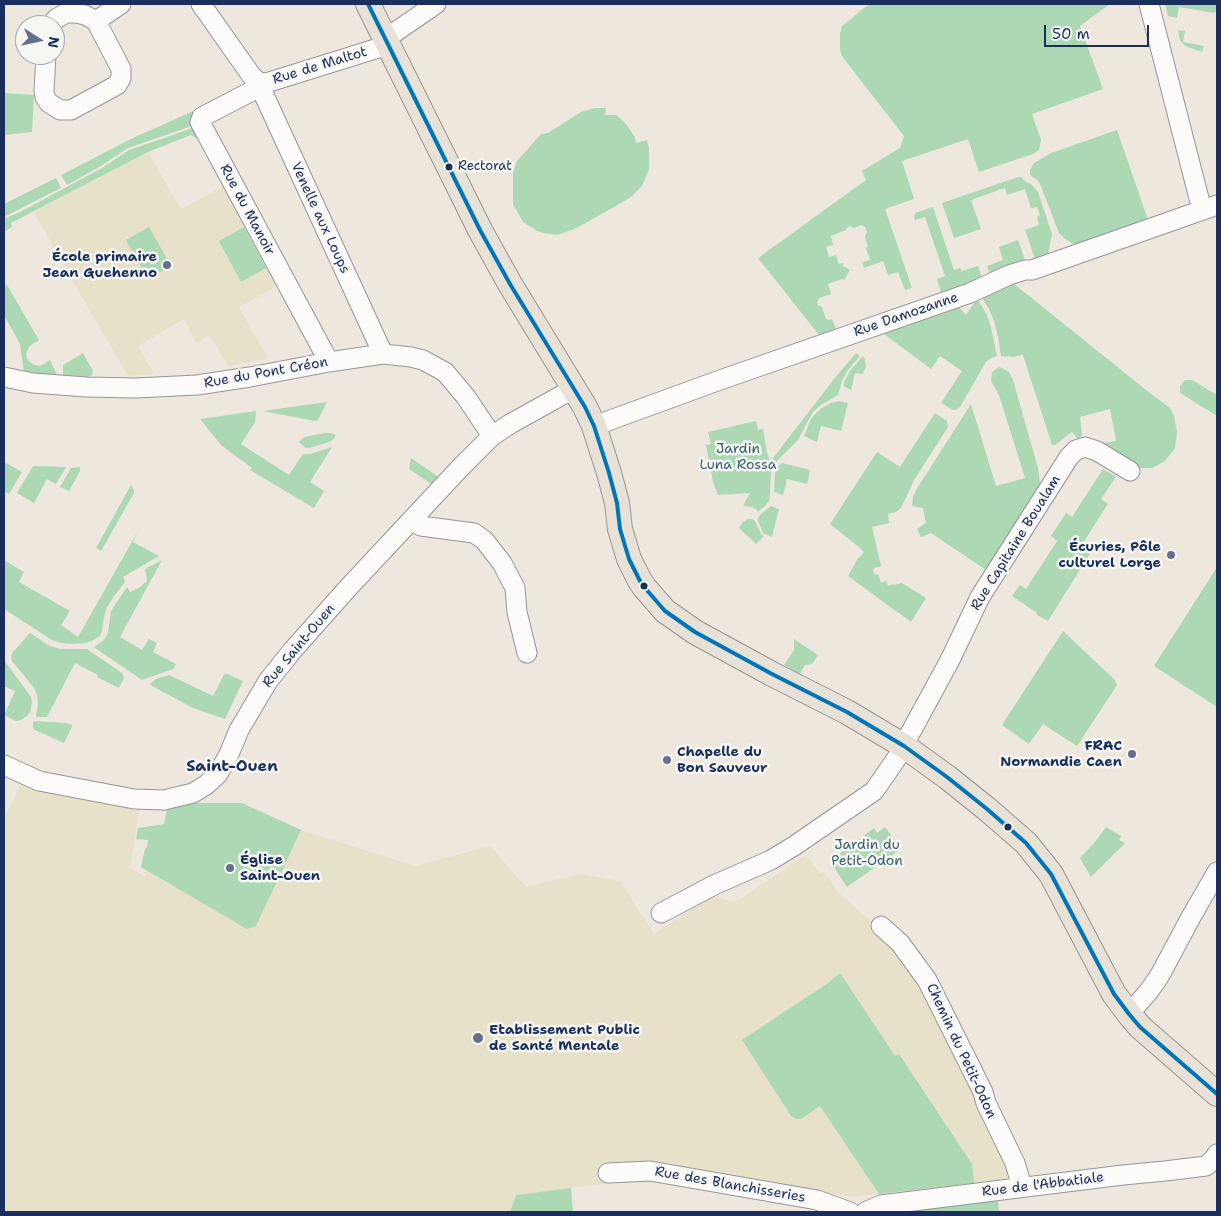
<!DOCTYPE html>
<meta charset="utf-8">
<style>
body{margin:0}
#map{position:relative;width:1221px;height:1216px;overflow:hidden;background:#eee7de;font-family:"Shantell Sans",sans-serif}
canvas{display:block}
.frame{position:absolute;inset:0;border:5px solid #1b2f5e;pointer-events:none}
.north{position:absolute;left:15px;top:15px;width:50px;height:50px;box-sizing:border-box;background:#f6f6f2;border:1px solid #9ea6b7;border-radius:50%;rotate:100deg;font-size:14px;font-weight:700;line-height:20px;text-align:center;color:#1b2f5e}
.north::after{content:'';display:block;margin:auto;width:18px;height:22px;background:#656f8b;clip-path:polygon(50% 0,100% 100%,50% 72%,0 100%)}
.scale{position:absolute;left:1044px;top:25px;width:105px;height:22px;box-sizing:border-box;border:2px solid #1b2f5e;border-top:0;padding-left:6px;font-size:15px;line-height:18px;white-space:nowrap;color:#1b2f5e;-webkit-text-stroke:4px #f6f6f2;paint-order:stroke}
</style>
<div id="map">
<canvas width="1221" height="1216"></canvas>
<div class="frame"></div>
<div class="north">N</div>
<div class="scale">50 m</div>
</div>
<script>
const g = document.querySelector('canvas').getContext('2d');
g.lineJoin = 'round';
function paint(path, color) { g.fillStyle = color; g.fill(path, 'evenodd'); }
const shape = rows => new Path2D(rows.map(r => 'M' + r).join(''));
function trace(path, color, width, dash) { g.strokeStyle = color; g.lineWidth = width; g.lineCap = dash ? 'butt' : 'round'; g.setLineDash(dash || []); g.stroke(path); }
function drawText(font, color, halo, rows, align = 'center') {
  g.font = font + ' "Shantell Sans",sans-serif'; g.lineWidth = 5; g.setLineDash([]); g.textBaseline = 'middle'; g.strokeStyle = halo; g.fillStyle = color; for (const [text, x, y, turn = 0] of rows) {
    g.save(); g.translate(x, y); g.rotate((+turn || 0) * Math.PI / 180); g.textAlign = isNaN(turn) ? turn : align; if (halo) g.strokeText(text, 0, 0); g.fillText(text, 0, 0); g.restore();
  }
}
paint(shape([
 [148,152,181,209,226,185,281,284,239,307,268,359,228,366,210,335,196,343,184,319,138,346,154,374,128,376,61,261,34,212],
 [21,784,140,808,130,868,144,876,146,870,256,926,301,830,415,866,490,846,526,887,579,874,620,881,654,934,703,902,712,898,717,897,733,902,737,901,806,855,820,874,824,872,839,893,897,945,981,1095,974,1098,1015,1178,853,1197,652,1164,608,1163,610,1183,516,1195,510,1212,4,1212,4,813,6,814]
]), '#e7e1ca');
paint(shape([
 [869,4,1110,4,1080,26,1103,89,1032,114,1041,140,1039,150,1033,154,979,172,968,139,902,161,914,199,885,209,912,288,905,290,898,272,888,275,883,261,864,268,862,262,870,260,866,248,868,247,865,237,867,232,865,227,861,225,854,228,849,226,846,230,831,236,833,245,826,247,829,257,836,255,839,264,843,263,843,266,850,270,844,280,842,279,828,284,831,294,819,298,817,302,818,305,822,307,826,319,829,320,832,319,836,329,819,335,758,258,866,180,862,171,900,148,904,136,848,64,842,56,840,50,840,33,842,26],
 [1165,4,1217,4,1217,12,1214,12,1214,13,1179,7,1177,18,1168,16],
 [1178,30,1185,31,1183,42,1204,46,1202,52,1185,46,1180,40],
 [4,93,34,95,32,132,4,135],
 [595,108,606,108,605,115,616,115,621,119,626,124,635,137,636,143,647,140,649,149,649,169,642,186,631,197,621,203,584,224,572,230,557,235,544,233,537,231,523,222,513,204,513,172,517,161,542,133,543,134,548,133,581,112],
 [196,110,197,113,196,123,186,128,128,148,101,166,67,185,61,175,135,137],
 [197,125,203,135,198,139,191,135,148,152,11,223,12,227,4,232,4,219,20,212,102,168,129,150,187,130],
 [1117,130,1148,220,1075,245,1064,238,1059,233,1040,184,1037,180,1030,175,1030,170,1034,163,1051,153],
 [1018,177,1021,177,1026,182,1031,184,1038,192,1052,234,1048,255,1035,259,1025,230,1039,225,1037,217,1040,215,1037,207,1031,208,1025,189,1007,195,1005,188,971,200,981,229,954,238,942,203],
 [56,178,61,188,4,217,4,204],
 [933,207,954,270,960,268,962,271,978,266,982,278,941,292,937,279,945,276,925,217,915,220,914,218,915,213],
 [149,227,171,266,148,279,126,240],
 [244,227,266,268,241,282,219,241],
 [1018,240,1026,263,990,275,987,266,1003,260,999,247],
 [1013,283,1151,394,1170,408,1174,416,1177,432,1175,448,1165,461,1152,468,1138,468,1098,444,1116,441,1110,409,1080,417,1082,434,1081,437,1078,439,1072,432,1055,445,1052,445,1023,355,1014,357,1001,356,998,337,994,321,989,309,981,296],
 [7,285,39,340,31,345,28,349,26,354,27,359,31,363,35,365,39,366,44,364,50,360,57,375,24,372,20,344,4,315,4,286],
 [977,298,987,315,991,327,997,356,991,358,986,362,960,407,956,410,953,410,941,403,962,371,940,356,931,369,884,334,958,306,966,315],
 [83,353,93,371,92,375,88,377,63,375,63,365],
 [856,353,860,356,848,370,842,381,838,395,821,405,813,412,798,440,774,464,771,473,770,495,769,501,765,506,758,512,757,510,752,507,743,506,750,493,718,495,713,482,706,445,711,444,708,432,756,421,758,430,763,429,767,452,770,462,834,379],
 [862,357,864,357,865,360,866,366,863,374,855,373,851,390,844,386,844,382,850,371],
 [999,367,1002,368,1009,372,1013,380,1038,468,1040,482,1039,488,1035,496,986,570,931,533,921,537,917,529,926,523,923,508,912,506,913,497,916,490,971,404,996,486,1025,478,999,395,991,381,992,372],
 [1185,380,1192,380,1217,395,1217,416,1180,393,1180,386],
 [840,401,848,403,841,431,821,426,817,442,804,436,810,421,815,414,822,408,831,403],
 [327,402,318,420,315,421,263,411],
 [256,411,255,422,241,444,289,475,303,454,310,454,332,447,310,482,324,491,314,508,250,470,252,468,221,445,200,419],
 [935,413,947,421,948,427,914,480,901,508,896,512,888,514,889,523,872,527,881,566,874,568,873,571,874,573,876,575,878,574,881,583,886,581,888,586,893,584,894,585,902,583,926,598,911,622,848,576,858,558,860,557,864,552,860,548,830,524,877,452,900,467],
 [325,433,330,433,336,435,334,439,329,442,309,448,306,448,299,442,304,437],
 [411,458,440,478,433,485,409,469],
 [6,463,22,472,9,494,4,491,4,465],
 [782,463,810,470,807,484,787,479,783,495,774,492,775,473,777,467],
 [33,466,66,467,56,484,47,479,34,503,17,493],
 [80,467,80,471,69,491,60,487,71,468],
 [1103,469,1116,477,1101,499,1108,504,1081,546,1091,552,1048,621,1037,615,1037,613,1012,596,1020,585,1026,589,1057,541,1051,536,1066,513,1072,517],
 [131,485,134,490,134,493,101,551,96,548],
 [771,506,779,509,772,537,763,533,758,521,758,518,760,515],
 [748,519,752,519,755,521,761,534,764,536,756,544,739,528,743,522],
 [138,531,133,542,159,556,123,577,125,582,114,596,106,609,104,617,102,631,100,636,94,640,86,643,70,644,61,643,52,640,4,609,4,560,24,572,19,582,70,611,61,625,78,637],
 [162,560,120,637,142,650,149,639,157,643,153,652,176,664,173,669,142,680,95,648,94,647,104,640,108,633,111,611,127,587,130,592,140,587,147,581,145,569],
 [1217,567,1217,707,1154,666],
 [1063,631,1114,679,1117,685,1077,746,1043,724,1029,744,1002,725],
 [30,633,50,646,60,649,87,649,122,673,124,678,119,688,97,677,98,675,75,663,47,717,37,717,36,715,38,704,37,695,34,688,12,661,11,656,13,652],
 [794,639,818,655,812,664,805,665,800,674,784,665,794,650],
 [4,660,31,697,32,703,30,712,27,716,21,720,16,721,4,715,15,691,4,686],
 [225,673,243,681,225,719,193,708,152,686,150,684,156,679,169,675,213,696],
 [35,721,66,723,72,725,72,727,64,743,33,729,33,723],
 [183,803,242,803,301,830,256,926,247,929,141,867,145,849,147,847,148,840,136,839,138,828,164,824,167,809],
 [885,827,901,849,847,887,830,861,874,828,877,833],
 [1106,827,1121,836,1119,840,1125,843,1091,877,1080,858,1095,842],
 [840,973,895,1056,899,1054,972,1164,974,1183,879,1194,820,1106,801,1119,796,1119,791,1116,742,1040,828,983],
 [571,1188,573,1212,510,1212,516,1195],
 [998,1201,999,1212,904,1212,911,1211]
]), '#acd8b3');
const minor = shape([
 [201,4,251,75,258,82,266,83,388,45],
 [1149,4,1202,210],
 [96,21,121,4],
 [385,39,436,4],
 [46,55,44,91,45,97,49,103,60,110,71,110,117,85,121,78,121,69,96,21,85,15,76,13,66,13,56,19,51,25],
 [258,82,252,91,202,117,200,122,329,362],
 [258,82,383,354],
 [4,377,33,383,86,387,136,388,197,385,250,377,329,362,383,354,411,357,423,360,445,372,466,397,492,436],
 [594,426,720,380,970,293,1009,275,1025,270,1032,270,1217,205],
 [412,520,421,526,474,533,484,540,502,563,515,588,517,612,527,653],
 [4,765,39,781,134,799,164,800,193,793,206,785,218,774,229,754,239,730,268,681,292,651,347,589,460,468,492,436,510,424,573,389],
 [661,913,714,885,771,860,794,846,874,791,901,752,907,739,950,660,980,597,1069,457,1076,450,1085,447,1097,451,1130,471],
 [881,926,900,943,927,980,983,1092,986,1103,1015,1163,1020,1180,1024,1187],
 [1129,1014,1149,991,1160,975,1191,917,1217,872],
 [608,1173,650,1171,817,1200,850,1212],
 [865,1212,881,1205,1123,1175,1165,1171,1206,1166,1214,1159,1217,1154]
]);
const major = shape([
 [368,4,480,230,510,284,585,407,594,426,609,473,617,503,620,529,629,559,640,581,645,588,665,611,695,632,772,674,847,712,904,746,947,777,987,809,1026,843,1051,874,1114,994,1129,1014,1140,1027,1217,1094]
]);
trace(minor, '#959598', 21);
trace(major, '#959598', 26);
trace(minor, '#fcfbfa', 19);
trace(major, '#e8e2d6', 24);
trace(shape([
 [368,4,480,230,510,284,585,407,594,426,609,473,617,503,620,529,629,559,640,581,645,588,665,611,695,632,772,674,847,712,904,746,947,777,987,809,1026,843,1051,874,1114,994,1129,1014,1140,1027,1217,1094]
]), '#0075b8', 4);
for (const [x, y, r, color] of [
 [449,167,4.5,"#1b2f5e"],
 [167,265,5,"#656f8b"],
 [1171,555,5,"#656f8b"],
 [644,586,4.5,"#1b2f5e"],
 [1132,754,5,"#656f8b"],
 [667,760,5,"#656f8b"],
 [1008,827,4.5,"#1b2f5e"],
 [230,868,5,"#656f8b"],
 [478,1038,6,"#656f8b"]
]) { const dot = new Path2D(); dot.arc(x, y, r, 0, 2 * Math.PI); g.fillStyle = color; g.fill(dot); trace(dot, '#f6f6f2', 2); }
drawText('13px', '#1b2f5e', '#f6f6f2', [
 ["Rectorat",458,167]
], 'left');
drawText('14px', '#1b2f5e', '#f6f6f2', [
 ["Rue de Maltot",320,66,-17],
 ["Rue du Manoir",247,210,62],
 ["Venelle aux Loups",320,218,65],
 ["Rue Damozanne",906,315,-19],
 ["Rue du Pont Créon",266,373,-10],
 ["Rue Capitaine Boualam",1016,543,-58],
 ["Rue Saint-Ouen",299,646,-50],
 ["Chemin du Petit-Odon",961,1051,65],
 ["Rue des Blanchisseries",730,1185,10],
 ["Rue de l'Abbatiale",1043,1185,-7]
]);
drawText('bold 14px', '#1b2f5e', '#f6f6f2', [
 ["École primaire",157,257],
 ["Jean Guehenno",157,273],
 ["Écuries, Pôle",1161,547],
 ["culturel Lorge",1161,563],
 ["FRAC",1122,746],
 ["Normandie Caen",1122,762],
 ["Chapelle du",677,752,"left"],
 ["Bon Sauveur",677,768,"left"],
 ["Église",240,860,"left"],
 ["Saint-Ouen",240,876,"left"],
 ["Etablissement Public",489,1030,"left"],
 ["de Santé Mentale",489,1046,"left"]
], 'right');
drawText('14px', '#365e6d', '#f6f6f2', [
 ["Jardin",738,449],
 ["Luna Rossa",738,465],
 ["Jardin du",867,845],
 ["Petit-Odon",867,861]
]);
drawText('bold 16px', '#1b2f5e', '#f6f6f2', [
 ["Saint-Ouen",232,767]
]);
</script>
